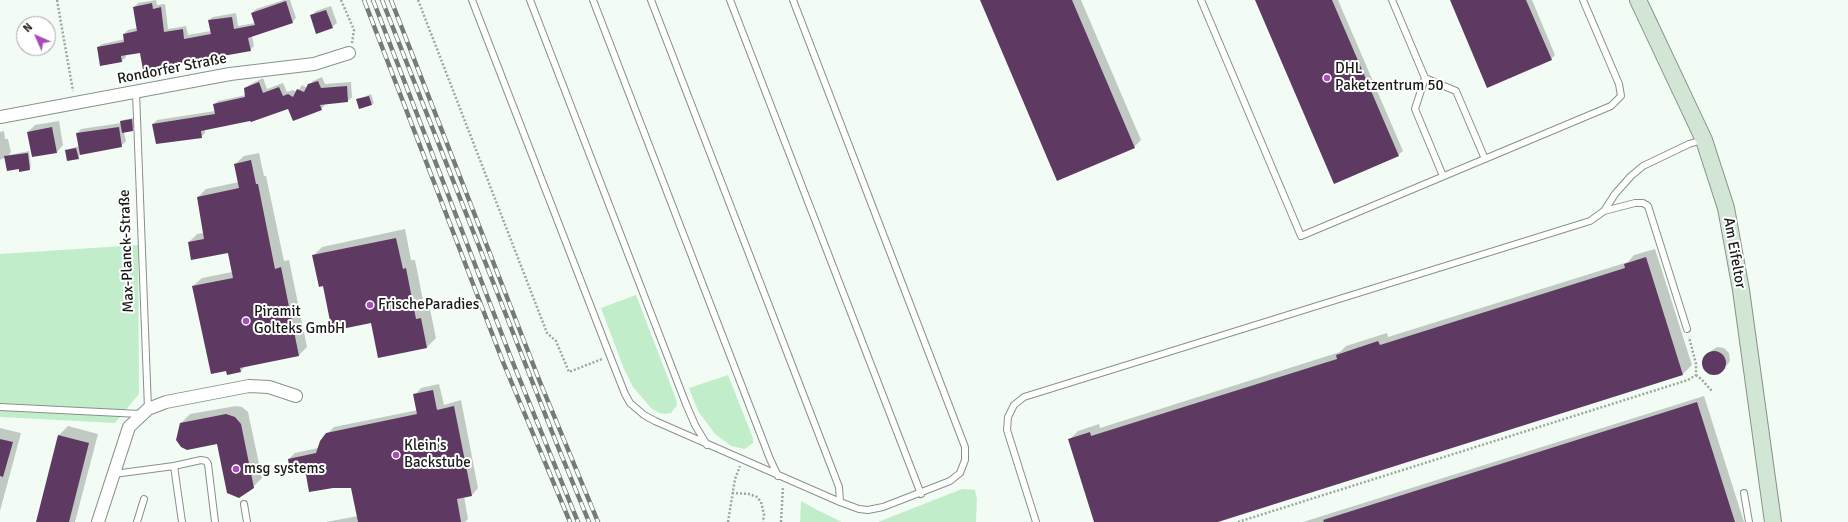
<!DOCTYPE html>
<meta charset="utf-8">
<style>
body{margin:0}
#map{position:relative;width:1848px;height:522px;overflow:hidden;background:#f2fcf4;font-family:Signika,sans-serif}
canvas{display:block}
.north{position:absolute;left:16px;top:16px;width:40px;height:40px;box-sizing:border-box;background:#fff;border:1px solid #a3a4a3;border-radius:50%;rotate:315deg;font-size:11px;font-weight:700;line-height:16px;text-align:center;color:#181b18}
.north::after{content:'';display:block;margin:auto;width:14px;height:18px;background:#a84cb7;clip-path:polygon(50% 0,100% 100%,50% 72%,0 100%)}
</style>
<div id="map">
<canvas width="1848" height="522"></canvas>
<div class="north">N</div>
</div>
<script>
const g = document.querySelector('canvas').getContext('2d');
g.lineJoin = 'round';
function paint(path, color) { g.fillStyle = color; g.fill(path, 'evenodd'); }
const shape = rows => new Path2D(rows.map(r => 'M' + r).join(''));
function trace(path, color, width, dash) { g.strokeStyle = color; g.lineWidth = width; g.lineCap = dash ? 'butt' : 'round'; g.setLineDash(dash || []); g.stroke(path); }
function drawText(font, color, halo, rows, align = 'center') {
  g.font = font + ' Signika,sans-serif'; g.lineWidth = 4; g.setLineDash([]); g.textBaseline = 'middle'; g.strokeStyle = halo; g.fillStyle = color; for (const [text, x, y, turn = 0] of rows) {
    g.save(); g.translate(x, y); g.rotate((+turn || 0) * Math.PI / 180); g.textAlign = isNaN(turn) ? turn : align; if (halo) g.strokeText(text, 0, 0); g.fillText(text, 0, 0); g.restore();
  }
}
paint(shape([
 [138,245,139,394,115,423,0,417,0,254],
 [636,295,676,399,677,405,671,413,665,414,659,413,651,408,633,387,624,369,601,308],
 [728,375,753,438,753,443,745,449,731,446,715,434,698,411,689,388],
 [962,489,975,490,977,499,976,522,878,522],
 [801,501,815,509,842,522,800,522]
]), '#c2edca');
paint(shape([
 [156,0,157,5,165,4,168,29,186,26,188,35,211,31,209,20,213,17,236,13,238,26,255,23,252,13,256,9,284,0,290,0,296,18,292,22,252,36,254,46,250,50,141,52,125,54,126,57,122,61,98,47,102,44,125,39,124,34,128,30,137,28,134,7,138,3],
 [981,0,1081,0,1141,140,1134,147],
 [1256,0,1338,0,1403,151,1398,155],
 [1451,0,1532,0,1555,55,1551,59],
 [331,6,337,23,332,27,311,16,316,11],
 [322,77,325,84,351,82,352,97,348,101,325,104,325,105,321,109,288,107,251,119,205,129,205,133,201,137,153,124,157,120,215,111,214,105,218,101,246,95,245,89,249,85,263,78,267,89,283,83,287,92,293,90,297,92,302,85,307,88,313,81],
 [371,94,374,103,372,104,357,100],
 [133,118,134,128,124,132,126,141,121,146,80,154,78,158,66,150,79,146,77,134,81,129,121,123,123,120],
 [59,121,63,145,57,152,28,132,35,125],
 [4,131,5,139,8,139,11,152,9,155,29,151,31,167,29,169,20,168,6,157,0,160,0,132],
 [259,153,264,176,266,176,284,261,289,260,307,347,299,355,245,366,241,371,193,286,202,278,232,272,228,252,189,242,197,234,204,233,198,197,206,189,239,182,235,164,244,156],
 [405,229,411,260,415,260,425,310,430,309,436,338,427,347,372,322,324,285,313,256,322,247],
 [1655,249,1692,365,1683,374,1214,522,1095,522,1069,440,1078,431,1099,424,1100,428,1340,352,1346,346,1387,333,1388,337,1628,262,1634,255],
 [1717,347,1724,348,1729,353,1730,361,1724,369,1714,374,1707,372,1703,366,1706,355],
 [439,384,444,405,461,400,478,488,472,495,464,496,468,519,465,522,326,522,358,516,352,487,306,474,289,459,295,453,318,448,327,434,334,427,418,410,415,395,421,388],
 [1704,396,1744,522,1303,522],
 [236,406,242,407,248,412,262,478,253,487,218,443,181,423,190,414],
 [68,426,98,434,75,522,37,522,59,435],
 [0,428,21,433,0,511]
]), '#0003');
paint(shape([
 [980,0,1072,0,1135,148,1057,181],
 [1255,0,1332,0,1399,156,1334,184],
 [1450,0,1526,0,1552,60,1487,88],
 [286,1,293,23,248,38,251,51,143,70,140,53,121,56,122,62,100,66,97,47,124,42,123,34,137,31,133,7,152,3,153,9,161,7,164,32,183,29,184,39,211,34,208,20,232,17,234,29,255,25,251,13],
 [326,10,333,28,316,34,310,15],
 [318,81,321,88,347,86,348,102,320,105,322,110,293,121,288,109,251,122,250,121,201,131,202,138,156,144,152,124,215,114,213,104,245,97,244,88,259,82,263,93,279,87,283,96,288,94,293,97,297,89,304,92,308,84],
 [369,96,372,105,359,109,356,99],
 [132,119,133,131,122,133,120,121],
 [52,127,57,153,32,157,27,132],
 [119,127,122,147,80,155,76,133],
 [76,148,79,159,67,161,65,150],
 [28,153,30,170,19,172,19,169,7,171,4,156],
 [251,160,256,184,258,184,275,269,281,267,299,356,240,368,241,372,227,375,226,371,211,374,192,286,233,278,228,253,191,260,188,242,204,239,197,197,239,188,234,164],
 [396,238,403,269,406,268,416,319,421,318,427,348,378,358,371,323,332,331,323,286,319,287,312,255],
 [1646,257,1683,375,1218,522,1094,522,1068,439,1090,432,1091,436,1337,359,1336,355,1378,341,1380,345,1625,268,1624,264],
 '1702 363a12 12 0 1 1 24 0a12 12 0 1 1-24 0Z',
 [433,390,437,410,454,406,472,496,457,499,461,522,358,522,351,488,333,488,309,492,306,475,296,470,290,471,288,459,316,453,320,441,326,433,417,414,413,394],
 [1697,402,1735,522,1324,522,1323,520],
 [226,414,235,417,241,424,254,488,239,498,227,493,217,444,187,450,181,447,176,440,180,423],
 [58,435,89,443,69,522,36,522],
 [0,439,13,442,3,477,0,476]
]), '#5e3a63');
const service = shape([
 [472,0,610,356,625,394,630,403,644,415,655,421,840,502,859,509,868,510,883,507,950,481,960,473,965,460,965,447,793,0],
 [530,0,686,404,695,425,707,445],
 [593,0,770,459,778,476],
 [651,0,839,487,840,502],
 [730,0,921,494],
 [1201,0,1301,236,1611,106,1621,96,1619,84,1583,0],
 [1392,0,1425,78,1415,109,1443,176],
 [1425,78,1456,91,1485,159],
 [136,92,148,409],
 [1604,211,1635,203,1643,203,1648,206,1687,329],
 [0,407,140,414],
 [174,466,201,460,206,461,208,464,215,522],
 [114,474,174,466,182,522],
 [1744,493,1749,522],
 [244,504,247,522],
 [137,522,144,499],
 [1036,522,1007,430,1008,417,1014,405,1024,397,1590,221,1604,211,1615,194,1631,176,1643,166,1689,144,1702,140]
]);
const minor = shape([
 [0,117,230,74,314,64,349,53],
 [98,522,129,427,148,409,166,402,249,386,269,387,296,396]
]);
const secondary = shape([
 [1638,0,1704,140,1726,208,1741,290,1773,522]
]);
trace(service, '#88918a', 8);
trace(minor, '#88918a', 14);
trace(secondary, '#88918a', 18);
trace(shape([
 [57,0,73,91],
 [341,0,354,30,352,43],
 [418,0,547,333,556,341,569,372,602,359],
 [1696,375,1701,379,1712,391],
 [732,493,749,494,757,497,761,502,764,514,763,522],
 [728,522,735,479,740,466],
 [781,522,783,487],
 [1238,522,1688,380,1696,375,1696,364,1689,337]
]), '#9fa6a0', 2.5, [2, 2]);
trace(service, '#fff', 6);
trace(minor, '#fff', 12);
trace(secondary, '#d2e6d6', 16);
const rail = shape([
 [364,0,503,362,570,522],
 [373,0,511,358,578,522],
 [382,0,556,442,589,522],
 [391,0,540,382,598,522]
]);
trace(rail, '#757b76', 4.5);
trace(rail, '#fff', 3, [9]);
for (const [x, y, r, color] of [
 [1327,78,4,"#a84cb7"],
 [370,305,4,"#a84cb7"],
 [246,321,4,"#a84cb7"],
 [396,455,4,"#a84cb7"],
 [236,469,4,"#a84cb7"]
]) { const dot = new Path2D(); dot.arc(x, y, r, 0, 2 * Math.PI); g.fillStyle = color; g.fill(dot); trace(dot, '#fff', 1.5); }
drawText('15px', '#181b18', '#fff', [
 ["Rondorfer Straße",172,69,-11],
 ["Max-Planck-Straße",127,251,-92],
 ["Am Eifeltor",1734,253,80]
]);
drawText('15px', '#181b18', '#fff', [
 ["DHL",1335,69],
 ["Paketzentrum 50",1335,86],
 ["FrischeParadies",378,305],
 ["Piramit",254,312],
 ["Golteks GmbH",254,329],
 ["Klein's",404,446],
 ["Backstube",404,463],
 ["msg systems",244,469]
], 'left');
</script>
